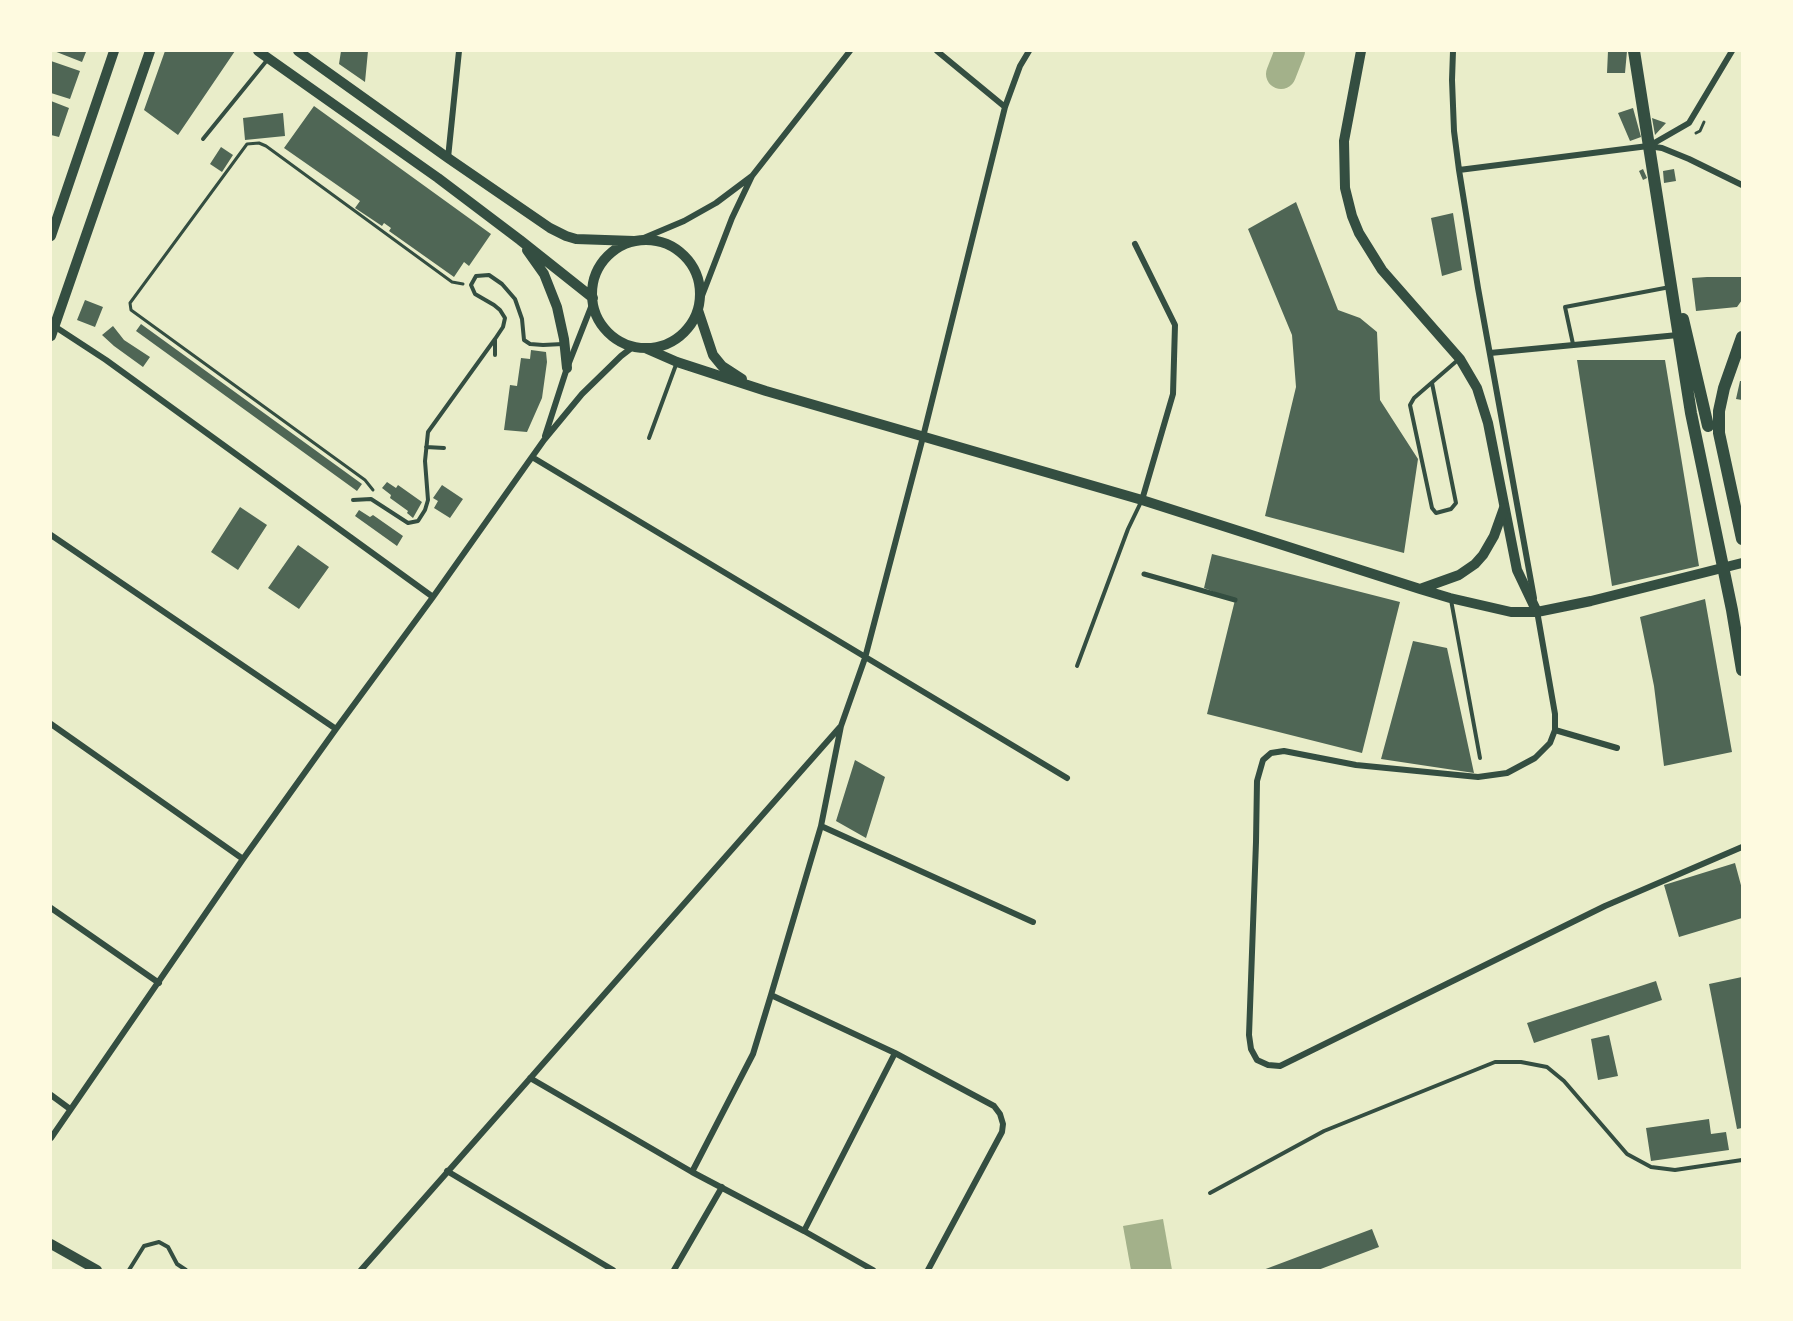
<!DOCTYPE html>
<style>
body{margin:0}
#map{position:relative;width:1793px;height:1321px;overflow:hidden;background:#e9edc9;font-family:Quicksand,sans-serif}
canvas{display:block}
.frame{position:absolute;inset:0;border:52px solid #fefae0;pointer-events:none}
</style>
<div id="map">
<canvas width="1793" height="1321"></canvas>
<div class="frame"></div>
</div>
<script>
const g = document.querySelector('canvas').getContext('2d');
g.lineJoin = 'round';
function paint(path, color) { g.fillStyle = color; g.fill(path, 'evenodd'); }
const shape = rows => new Path2D(rows.map(r => 'M' + r).join(''));
function trace(path, color, width, dash) { g.strokeStyle = color; g.lineWidth = width; g.lineCap = dash ? 'butt' : 'round'; g.setLineDash(dash || []); g.stroke(path); }
paint(shape([
 [1163,1219,1172,1270,1131,1270,1123,1226]
]), '#a3b18a');
trace(shape([
 [1281,74,1290,51]
]), '#a3b18a', 30);
paint(shape([
 [54,51,84,51,86,52,82,62],
 [165,51,235,51,178,135,144,110],
 [341,51,368,51,365,82,339,64],
 [1608,51,1627,51,1625,73,1607,73],
 [51,61,80,71,70,99,51,93],
 [51,101,69,108,59,137,51,135],
 [314,106,491,234,469,266,464,262,454,277,389,231,391,228,384,223,382,226,355,208,360,201,284,148],
 [1633,108,1641,137,1630,141,1618,113],
 [283,113,285,136,245,140,243,118],
 [1652,118,1666,123,1655,135],
 [221,147,233,155,222,172,210,164],
 [1643,169,1647,178,1643,180,1639,171],
 [1674,169,1676,181,1664,183,1663,171],
 [1296,202,1338,310,1360,318,1377,332,1380,400,1418,459,1404,553,1265,516,1296,387,1292,335,1248,229],
 [1453,213,1462,270,1442,276,1431,218],
 [1707,277,1742,277,1742,300,1737,307,1696,311,1692,278],
 [85,300,103,307,95,327,77,320],
 [141,324,362,484,357,491,136,331],
 [113,326,124,340,150,357,143,367,114,346,102,335],
 [531,350,546,352,547,362,542,398,527,432,504,430,510,385,517,386,521,358,530,359],
 [1577,360,1665,360,1699,566,1612,586],
 [1740,381,1742,381,1742,400,1736,399],
 [387,482,396,488,398,485,422,502,413,518,407,513,408,511,390,498,391,495,382,488],
 [442,485,463,499,450,518,434,508,438,501,433,498],
 [240,507,267,525,238,570,211,552],
 [359,510,370,517,373,515,403,536,397,546,355,516],
 [298,545,329,567,299,609,268,588],
 [1212,554,1400,602,1362,753,1207,714,1235,600,1204,588],
 [1705,599,1732,752,1664,766,1654,686,1640,617],
 [1413,641,1447,648,1474,773,1381,759],
 [855,760,885,777,866,838,836,821],
 [1735,863,1742,889,1742,918,1679,937,1664,885],
 [1742,977,1742,1128,1737,1129,1709,984],
 [1656,981,1662,1000,1534,1043,1527,1023],
 [1609,1035,1618,1076,1598,1080,1591,1039],
 [1709,1119,1711,1134,1726,1132,1729,1150,1651,1161,1646,1128],
 [1372,1229,1379,1247,1318,1270,1263,1270]
]), '#4f6655');
trace(shape([
 [1696,133,1700,131,1704,122],
 [373,490,365,480,131,310,130,303,247,144,259,143,266,146,452,282,463,284]
]), '#344e41', 3);
trace(shape([
 [203,139,268,59],
 [495,340,495,355],
 [1573,344,1565,307,1670,287],
 [1432,383,1456,503,1451,509,1436,513,1432,508,1410,405,1414,398,1459,359],
 [649,438,677,362],
 [426,447,444,448],
 [353,500,371,499,408,523,418,521,425,510,428,500,425,461,428,432,495,339,503,327,505,318,500,310,494,305,475,294,471,285,476,276,489,275,502,284,515,299,522,319,524,340,530,344,543,345,563,344],
 [1451,600,1480,758],
 [1077,666,1128,529,1141,502],
 [1210,1193,1324,1131,1495,1062,1521,1062,1547,1067,1564,1081,1627,1154,1651,1167,1675,1170,1742,1160],
 [129,1270,144,1246,159,1242,168,1247,177,1264,186,1270]
]), '#344e41', 4);
trace(shape([
 [1144,574,1235,600]
]), '#344e41', 5);
trace(shape([
 [937,51,1005,107],
 [1453,51,1452,80,1454,131,1459,170,1478,288,1534,598],
 [1649,146,1689,123,1732,51],
 [448,158,459,51],
 [1459,170,1648,146,1662,148,1689,159,1742,185],
 [639,240,684,221,716,203,752,176],
 [1135,244,1175,325,1173,394,1142,500],
 [700,301,732,218,752,176,850,51],
 [54,326,106,360,433,597],
 [1490,353,1678,335],
 [545,436,567,368,593,302],
 [532,457,1067,778],
 [51,535,336,729],
 [1537,611,1555,714,1555,730,1550,743,1535,758,1507,773,1478,777,1356,765,1284,751,1271,753,1263,760,1257,781,1256,842,1249,1035,1251,1049,1257,1060,1268,1065,1280,1066,1605,906,1742,847],
 [51,724,243,859],
 [1555,730,1617,748],
 [821,826,1033,922],
 [51,908,159,983],
 [771,995,895,1053,994,1106,1000,1114,1003,1124,1002,1132,928,1270],
 [530,1078,692,1172,804,1231,873,1270],
 [51,1095,70,1109],
 [51,1138,243,859,336,729,433,597,544,440,582,394,621,356,634,346],
 [447,1171,613,1270],
 [692,1172,753,1054,771,995,821,826,841,726,865,658,923,437,1005,107,1020,66,1029,51],
 [804,1231,895,1053],
 [361,1270,840,727],
 [674,1270,722,1187]
]), '#344e41', 6);
trace(shape([
 [1361,51,1344,141,1345,188,1352,216,1359,233,1382,270,1460,359,1477,388,1488,423,1517,570,1537,612]
]), '#344e41', 10);
trace(shape([
 [258,51,438,178,520,240,593,298],
 [298,51,448,158,550,228,566,236,576,239,634,241],
 [51,236,114,51],
 '592 294a54 54 0 1 1 108 0a54 54 0 1 1-108 0Z',
 [527,250,544,274,557,307,564,339,567,368],
 [698,310,713,355,722,366,742,379],
 [51,336,150,51],
 [645,348,677,362,766,391,1142,500,1420,589,1450,598,1511,612,1537,612,1591,601,1742,563],
 [1420,589,1459,575,1475,564,1483,555,1494,536,1504,508],
 [51,1244,97,1270]
]), '#344e41', 10);
trace(shape([
 [1634,51,1691,413,1732,610,1742,670],
 [1683,319,1708,426],
 [1742,337,1724,388,1719,411,1719,433,1742,539]
]), '#344e41', 12);
</script>
